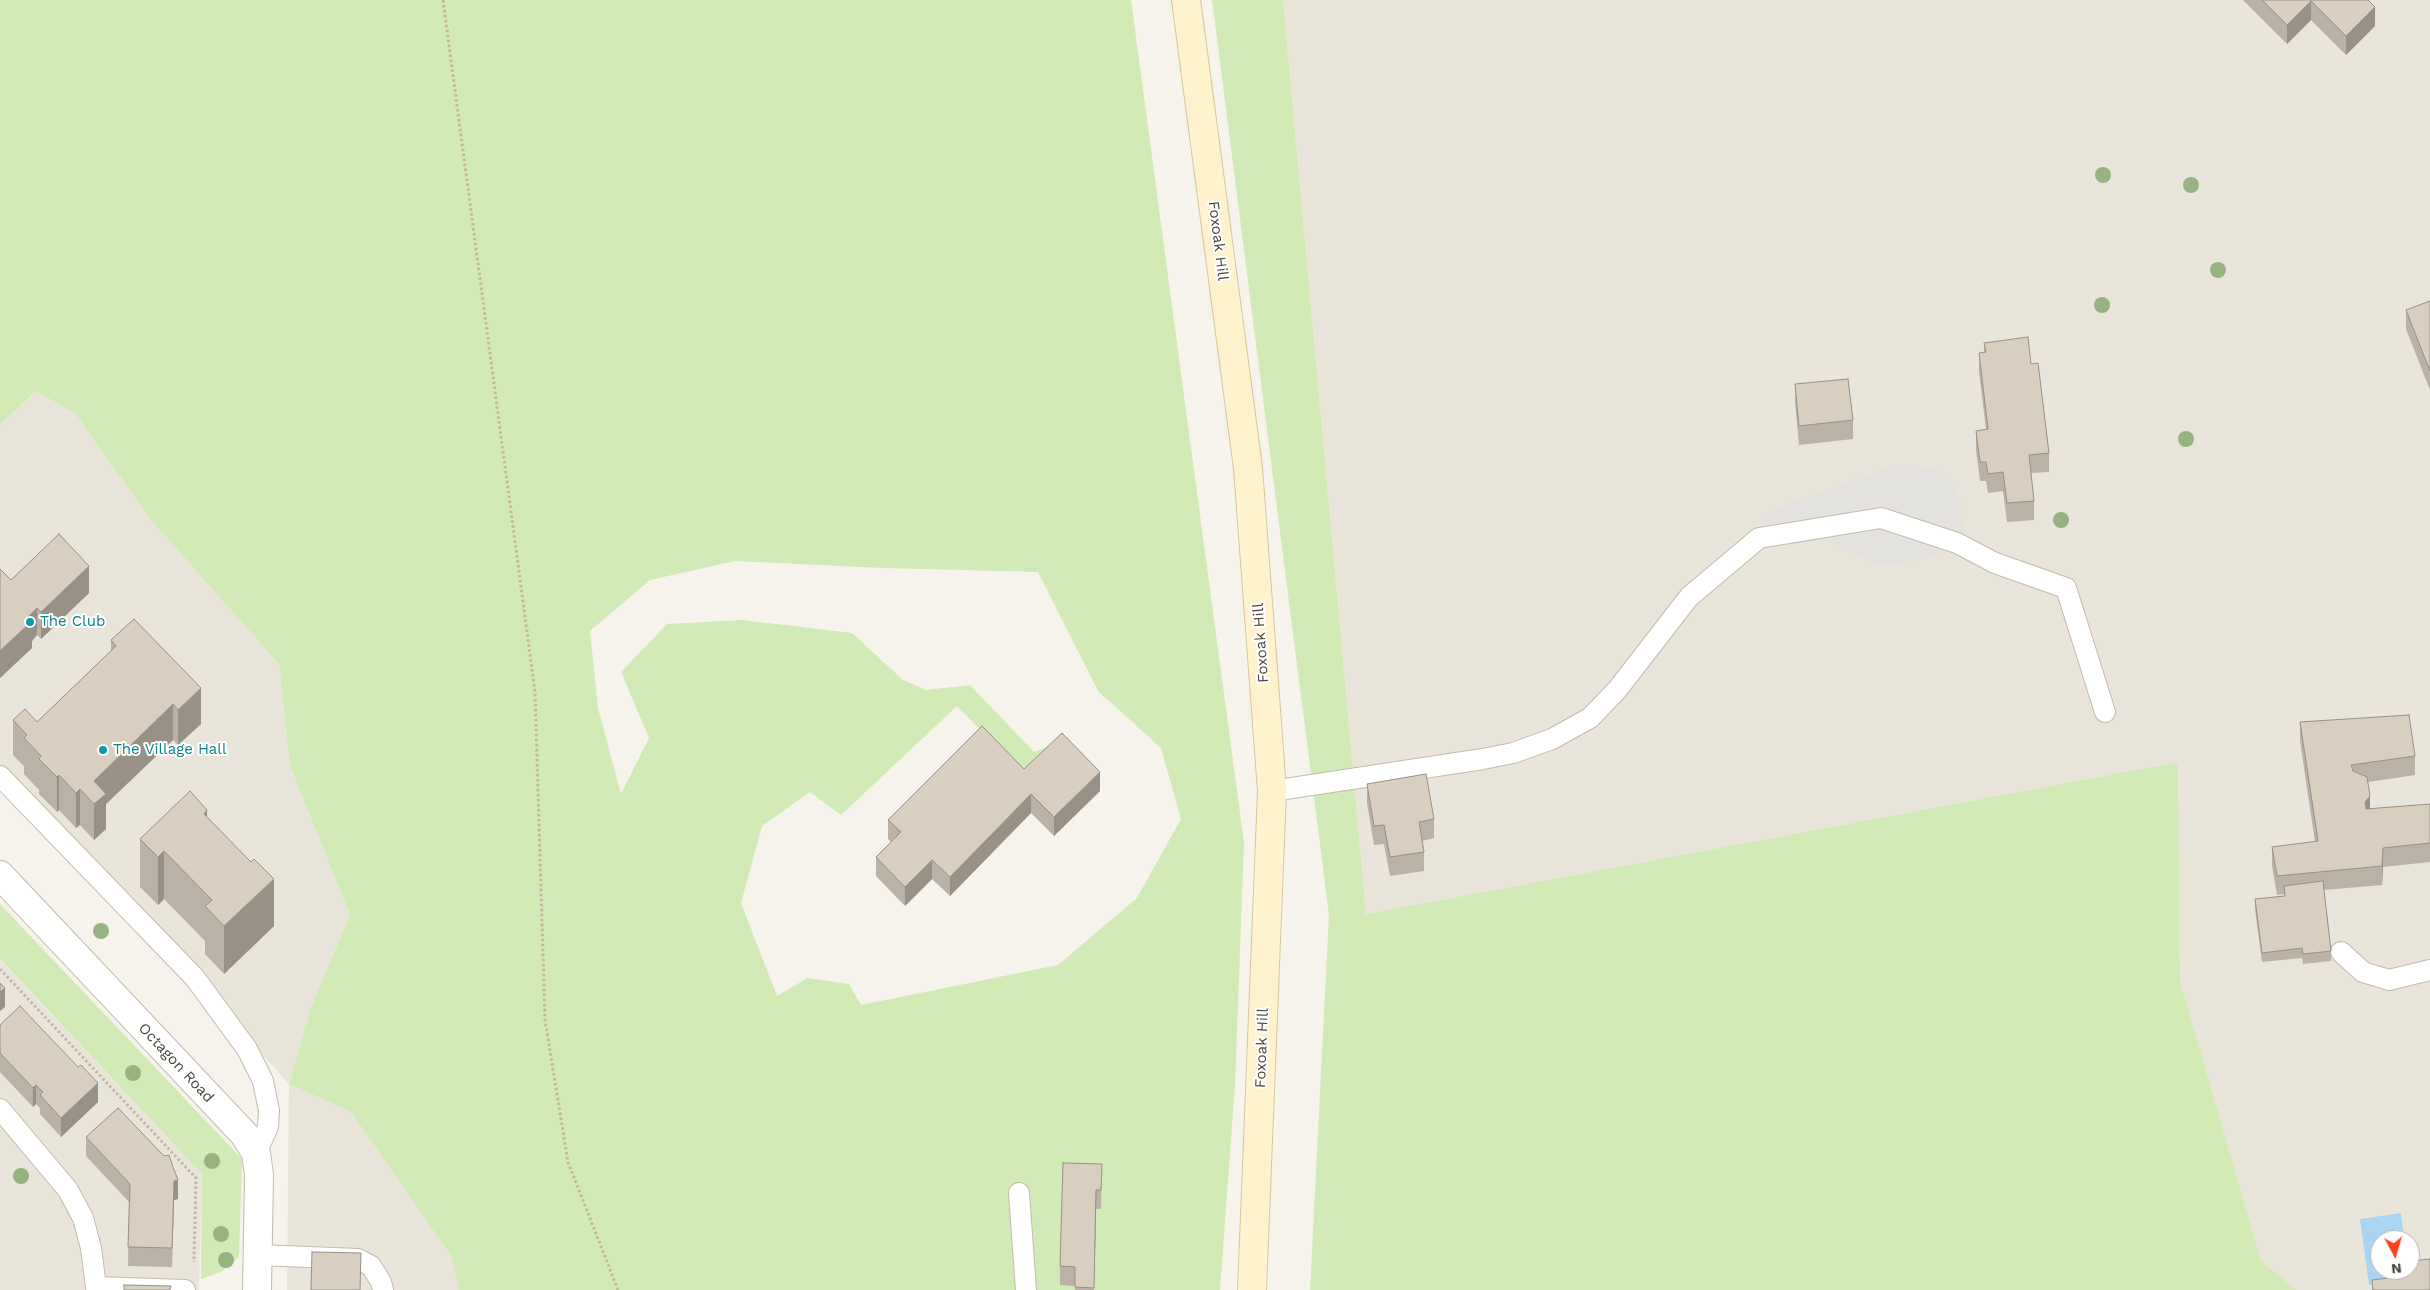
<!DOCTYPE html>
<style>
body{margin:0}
#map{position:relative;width:2430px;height:1290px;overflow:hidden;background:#f6f3ec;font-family:"Work Sans",sans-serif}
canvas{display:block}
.north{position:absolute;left:2370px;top:1230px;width:50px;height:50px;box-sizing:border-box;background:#fff;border:1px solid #b7b4b0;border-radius:50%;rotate:174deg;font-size:14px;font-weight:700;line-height:20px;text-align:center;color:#4b4439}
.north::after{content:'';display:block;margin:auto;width:18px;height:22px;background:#fc3f1d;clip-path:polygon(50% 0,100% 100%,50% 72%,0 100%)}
</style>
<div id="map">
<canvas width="2430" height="1290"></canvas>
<div class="north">N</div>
</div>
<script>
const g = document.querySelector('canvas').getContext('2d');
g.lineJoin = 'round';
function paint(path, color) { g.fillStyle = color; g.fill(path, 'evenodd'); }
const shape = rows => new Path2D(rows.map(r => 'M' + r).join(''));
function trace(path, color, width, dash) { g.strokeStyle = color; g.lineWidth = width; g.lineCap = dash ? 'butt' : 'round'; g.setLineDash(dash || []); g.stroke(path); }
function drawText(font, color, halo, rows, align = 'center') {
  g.font = font + ' "Work Sans",sans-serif'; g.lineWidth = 4; g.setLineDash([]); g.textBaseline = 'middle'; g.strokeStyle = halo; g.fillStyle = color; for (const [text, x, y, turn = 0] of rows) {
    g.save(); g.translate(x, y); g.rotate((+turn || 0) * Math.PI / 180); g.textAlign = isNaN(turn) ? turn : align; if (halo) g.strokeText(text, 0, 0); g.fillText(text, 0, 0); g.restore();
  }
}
paint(shape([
 [1283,0,2430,0,2430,1290,2297,1290,2261,1261,2180,980,2178,762,1366,914],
 [2380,1240,2410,1240,2410,1270,2380,1270],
 [35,391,75,413,150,519,279,664,290,766,350,915,311,1007,289,1084,351,1112,451,1256,459,1290,287,1290,289,1084,0,768,0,425],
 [0,960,202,1174,199,1290,0,1290]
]), '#eae5da');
paint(shape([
 [0,0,1131,0,1244,843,1235,1085,1220,1290,459,1290,451,1256,351,1112,289,1084,311,1007,350,915,290,766,279,664,150,519,75,413,35,391,0,425],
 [735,561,883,568,1038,572,1098,691,1161,748,1181,819,1137,898,1058,965,861,1005,849,984,808,978,777,996,741,903,762,826,810,792,841,815,957,706,1006,757,1024,788,1055,744,1034,752,970,685,926,690,903,680,852,633,742,620,667,624,621,672,649,738,621,794,598,708,590,631,650,580],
 [1212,0,1283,0,1366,914,2178,762,2180,980,2261,1261,2297,1290,1310,1290,1329,915],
 [0,904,242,1159,239,1257,221,1272,201,1279,202,1174,0,959]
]), '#d2eab5');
paint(shape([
 [1897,464,1936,468,1954,484,1961,507,1963,528,1957,543,1938,554,1908,562,1879,564,1847,552,1830,541,1772,545,1759,538,1762,514]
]), '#e5e3e0');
paint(shape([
 [2401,1213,2404,1240,2380,1240,2380,1270,2408,1270,2409,1280,2369,1285,2360,1219]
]), '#a9d4f2');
const lane = shape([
 [0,776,195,978,247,1049,263,1081,269,1111,268,1127,256,1153],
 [1272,791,1483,759,1513,753,1552,739,1590,718,1617,690,1689,597,1759,538,1881,518,1957,543,1995,563,2066,588,2105,712],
 [2341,952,2363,972,2389,980,2430,970],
 [0,1109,68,1190,83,1218,91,1248,96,1287,185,1290],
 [1019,1193,1026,1290],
 [258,1255,358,1259,371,1266,381,1282,383,1290]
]);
const street = shape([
 [0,875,244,1134,256,1153,259,1175,257,1290]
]);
const secondary = shape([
 [1186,0,1248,468,1272,791,1252,1290]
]);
trace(lane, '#c2bbae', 22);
trace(street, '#c2bbae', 30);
trace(secondary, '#d6c79b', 30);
trace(shape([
 [443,0,535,692,545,1020,568,1162,618,1290],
 [0,969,196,1178,194,1262]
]), '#c4b79f', 3, [2.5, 2.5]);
trace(lane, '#fff', 20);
trace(street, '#fff', 28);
trace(secondary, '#fff3cd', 28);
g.fillStyle = '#97b381';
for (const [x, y] of [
 [2103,175],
 [2191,185],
 [2218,270],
 [2102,305],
 [2186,439],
 [2061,520],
 [101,931],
 [133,1073],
 [212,1161],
 [21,1176],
 [221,1234],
 [226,1260]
]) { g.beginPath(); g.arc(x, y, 8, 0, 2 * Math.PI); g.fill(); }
paint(shape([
 [2243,0,2368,0,2375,26,2346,55,2311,20,2287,44],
 [2430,301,2430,390,2406,329,2406,310],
 [1984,343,2031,364,2049,453,2049,472,2031,473,2034,501,2034,520,2007,522,2003,491,1988,493,1986,481,1980,481,1976,450,1976,431,1986,429,1979,372,1979,353,1984,353],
 [1795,384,1853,420,1853,439,1799,445,1795,403],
 [0,569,11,580,89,593,41,639,37,635,32,641,32,648,0,678],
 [111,640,201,724,178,745,173,740,106,804,106,829,94,840,80,825,76,828,59,810,57,812,39,794,39,790,24,774,24,766,13,755,13,720,37,722,111,651],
 [2300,722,2415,756,2415,775,2368,782,2370,809,2430,804,2430,862,2383,867,2382,885,2324,890,2331,951,2331,961,2303,964,2302,958,2262,962,2255,909,2255,899,2284,896,2284,894,2277,895,2272,866,2272,847,2315,842,2300,741],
 [1024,769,1100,791,1054,836,1031,813,950,896,932,879,905,906,876,876,876,857,891,842,888,839,888,820],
 [1367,784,1434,819,1434,838,1422,841,1424,852,1424,871,1390,876,1384,844,1374,845,1367,803],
 [207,817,274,926,224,974,205,954,205,941,164,899,158,905,140,887,140,839],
 [0,1025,98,1102,61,1137,40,1114,40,1108,36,1104,33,1107,0,1072],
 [86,1137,178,1199,174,1200,172,1267,128,1266,129,1202,86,1156],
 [1102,1164,1101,1209,1096,1209,1094,1290,1075,1290,1075,1286,1060,1285,1060,1266],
 [2404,1270,2410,1270,2430,1290,2372,1290,2372,1280,2404,1276]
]), '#bab2a6');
paint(shape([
 [2311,1,2311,20,2287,44,2287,25],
 [2375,7,2375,26,2346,55,2346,36],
 [89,566,89,593,41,639,41,612],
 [37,608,37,635,32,641,32,648,0,678,0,651,28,617],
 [201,688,201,724,178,745,178,710],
 [173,704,173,740,106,804,106,829,94,840,94,781],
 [1100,772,1100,791,1054,836,1054,817],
 [59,775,59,810,57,812,57,777],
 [80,789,80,825,76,828,76,793],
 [1031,794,1031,813,950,896,950,877],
 [2370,796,2370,815,2365,821,2365,802],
 [207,810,207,857,204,814],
 [2383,848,2383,867,2382,885,2382,866],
 [164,851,164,899,158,905,158,857],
 [932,860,932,879,905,906,905,887],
 [274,879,274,926,224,974,224,926],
 [5,988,5,1007,0,1011,0,992],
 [98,1083,98,1102,61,1137,61,1118],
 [36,1085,36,1104,33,1107,33,1088],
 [178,1180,178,1199,174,1200,172,1267,174,1181],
 [1096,1190,1096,1209,1094,1290]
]), '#979187');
const building = shape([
 [2262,0,2368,0,2375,7,2346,36,2311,1,2287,25,2262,0],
 [2430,301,2430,371,2406,310,2430,301],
 [2028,337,2031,364,2038,363,2049,453,2029,455,2034,501,2007,503,2003,472,1988,474,1986,462,1980,462,1976,431,1988,429,1979,353,1986,352,1984,343,2028,337],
 [1848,379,1853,420,1799,426,1795,384,1848,379],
 [59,534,89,566,41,612,37,608,28,617,32,621,0,651,0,569,11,580,59,534],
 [134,619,201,688,178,710,173,704,94,781,106,794,94,804,80,789,76,793,59,775,57,777,39,759,41,756,24,738,27,735,13,720,25,709,37,722,116,646,111,640,134,619],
 [2409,715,2415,756,2351,765,2353,771,2367,777,2370,796,2365,802,2366,809,2430,804,2430,843,2383,848,2382,866,2277,876,2272,847,2318,841,2300,722,2409,715],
 [982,726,1024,769,1062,733,1100,772,1054,817,1031,794,950,877,932,860,905,887,876,857,901,832,888,820,982,726],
 [1426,774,1434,819,1419,822,1424,852,1390,857,1384,825,1374,826,1367,784,1426,774],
 [190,791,207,810,204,814,251,862,254,859,274,879,224,926,205,906,212,900,164,851,158,857,140,839,190,791],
 [2323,881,2331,951,2303,954,2302,948,2262,953,2255,899,2285,896,2284,886,2323,881],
 [0,983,5,988,0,992,0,983],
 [20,1006,78,1067,81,1065,98,1083,61,1118,40,1095,43,1092,36,1085,33,1088,0,1053,0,1025,20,1006],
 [118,1108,164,1156,169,1155,173,1167,178,1180,174,1181,172,1248,128,1247,130,1184,86,1137,118,1108],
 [1063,1163,1102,1164,1101,1190,1096,1190,1094,1288,1075,1287,1075,1267,1060,1266,1063,1163],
 [312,1252,361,1253,360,1290,311,1290,312,1252],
 [2430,1259,2430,1290,2373,1290,2372,1280,2405,1276,2405,1270,2410,1270,2410,1261,2430,1259],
 [124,1285,171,1286,170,1290,124,1290,124,1285]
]);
paint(building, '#d8cfc1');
trace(building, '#979187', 1);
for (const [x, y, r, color] of [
 [30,622,5,"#0f9aa8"],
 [103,750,5,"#0f9aa8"]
]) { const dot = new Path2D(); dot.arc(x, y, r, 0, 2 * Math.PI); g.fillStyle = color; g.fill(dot); trace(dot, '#fff', 2); }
drawText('15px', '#4b4439', '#fff', [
 ["Foxoak Hill",1218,241,83],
 ["Foxoak Hill",1261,643,-94],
 ["Foxoak Hill",1262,1048,-88],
 ["Octagon Road",176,1063,47]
]);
drawText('15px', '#0d838f', '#fff', [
 ["The Club",40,622],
 ["The Village Hall",113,750]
], 'left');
</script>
